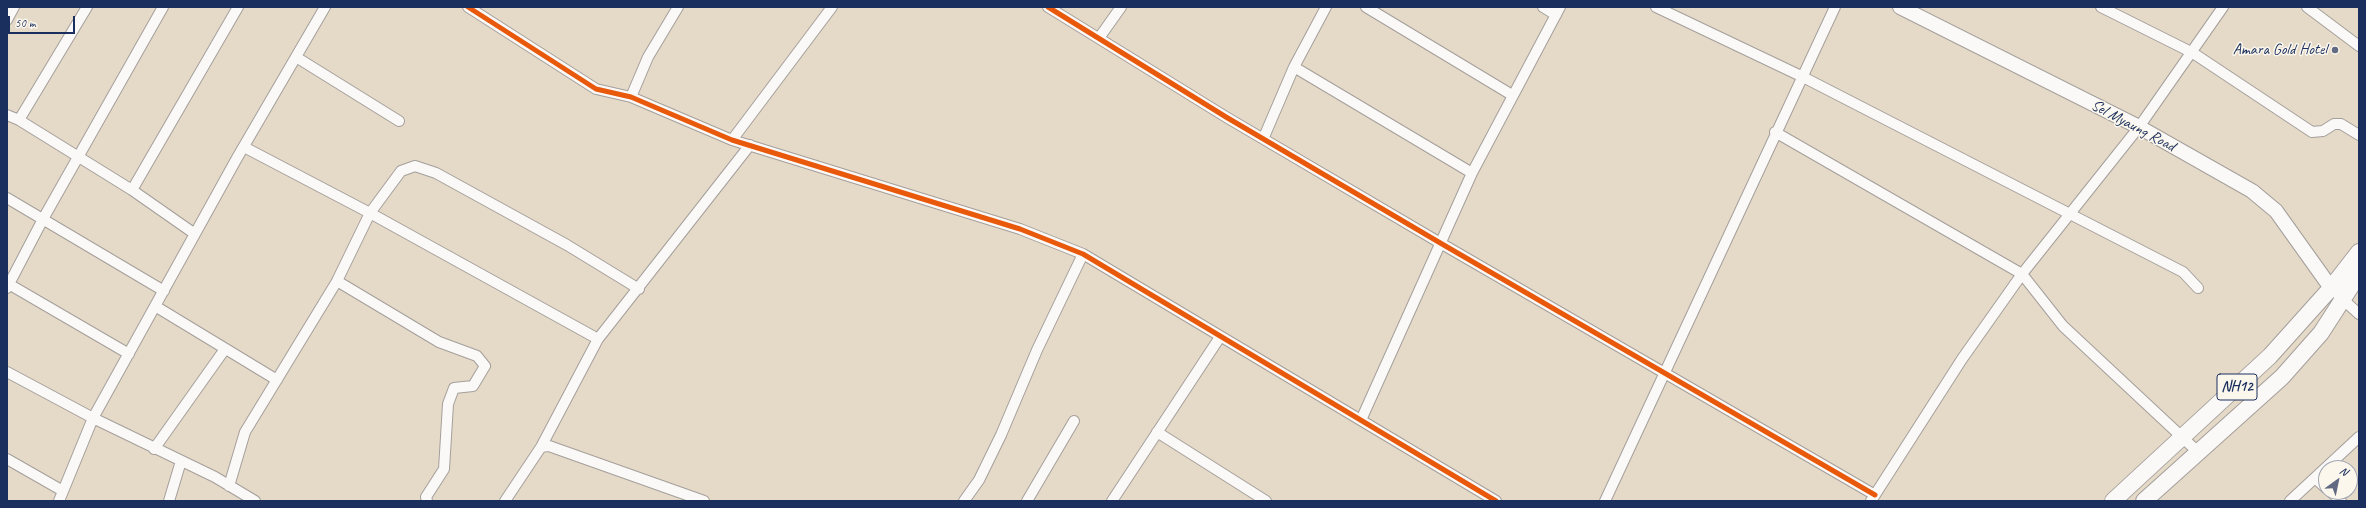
<!DOCTYPE html>
<style>
body{margin:0}
#map{position:relative;width:2366px;height:508px;overflow:hidden;background:#e5d9c8;font-family:Caveat,sans-serif}
canvas{display:block}
.frame{position:absolute;inset:0;border:8px solid #1b2f5e;pointer-events:none}
.north{position:absolute;left:2318px;top:460px;width:40px;height:40px;box-sizing:border-box;background:#fbf7ec;border:1px solid #a1a7b3;border-radius:50%;rotate:33deg;font-size:11px;font-weight:700;line-height:16px;text-align:center;color:#1b2f5e}
.north::after{content:'';display:block;margin:auto;width:14px;height:18px;background:#626a83;clip-path:polygon(50% 0,100% 100%,50% 72%,0 100%)}
.scale{position:absolute;left:8px;top:16px;width:67px;height:18px;box-sizing:border-box;border:2px solid #1b2f5e;border-top:0;padding-left:5px;font-size:12px;line-height:14px;white-space:nowrap;color:#1b2f5e;-webkit-text-stroke:3px #fbf7ec;paint-order:stroke}
</style>
<div id="map">
<canvas width="2366" height="508"></canvas>
<div class="frame"></div>
<div class="north">N</div>
<div class="scale">50 m</div>
</div>
<script>
const g = document.querySelector('canvas').getContext('2d');
g.lineJoin = 'round';
const shape = rows => new Path2D(rows.map(r => 'M' + r).join(''));
function trace(path, color, width, dash) { g.strokeStyle = color; g.lineWidth = width; g.lineCap = dash ? 'butt' : 'round'; g.setLineDash(dash || []); g.stroke(path); }
function drawText(font, color, halo, rows, align = 'center') {
  g.font = font + ' Caveat,sans-serif'; g.lineWidth = 3; g.setLineDash([]); g.textBaseline = 'middle'; g.strokeStyle = halo; g.fillStyle = color; for (const [text, x, y, turn = 0] of rows) {
    g.save(); g.translate(x, y); g.rotate((+turn || 0) * Math.PI / 180); g.textAlign = isNaN(turn) ? turn : align; if (halo) g.strokeText(text, 0, 0); g.fillText(text, 0, 0); g.restore();
  }
}
const minor = shape([
 [468,7,596,89,631,97,732,140,1020,229,1083,254,1496,501],
 [1048,7,1226,117,1442,244,1875,495],
 [1366,7,1512,95],
 [1543,7,1556,15],
 [1656,7,1801,76,2183,272,2198,288],
 [2101,7,2193,53,2312,132,2323,131,2334,124,2341,124,2359,135],
 [2307,7,2359,46],
 [7,20,14,7],
 [1099,38,1121,7],
 [296,57,399,121],
 [1294,67,1472,173],
 [631,97,648,57,678,7],
 [7,115,19,120,132,190,195,234],
 [19,120,87,7],
 [1775,132,2022,274,2063,326,2198,452],
 [1264,137,1294,67,1326,7],
 [732,140,832,7],
 [244,147,370,213,598,339],
 [132,190,238,7],
 [7,198,164,291],
 [337,281,439,342,477,356,485,366,473,386,454,388,448,404,444,469,426,497,427,501],
 [7,283,129,354],
 [7,288,43,219,163,7],
 [2338,295,2359,314],
 [155,306,277,380],
 [7,372,93,418,215,477,255,501],
 [1361,420,1472,173,1560,7],
 [1157,432,1266,501],
 [541,447,549,446,704,501],
 [154,449,225,349],
 [7,459,63,491],
 [2315,478,2326,488],
 [229,486,245,432,337,281,370,213,401,171,415,166,436,173,567,245,639,289],
 [2331,492,2341,501],
 [59,501,93,418,237,158,325,7],
 [169,501,181,461],
 [505,501,541,447,598,339,750,145],
 [964,501,979,480,1001,435,1037,350,1083,254],
 [1027,501,1074,421],
 [1112,501,1220,337],
 [1605,501,1835,7],
 [1871,501,1962,359,2022,274,2139,127,2223,7],
 [2290,501,2359,437]
]);
const secondary = shape([
 [1900,7,2139,127,2252,191,2276,211,2331,288]
]);
const trunk = shape([
 [2113,501,2270,356,2331,288,2359,252],
 [2144,501,2282,377,2321,333,2359,274]
]);
trace(minor, '#a49f9b', 12);
trace(secondary, '#a49f9b', 16);
trace(trunk, '#a49f9b', 18);
trace(minor, '#fbf9f7', 10);
trace(secondary, '#fbf9f7', 14);
trace(trunk, '#fbf9f7', 16);
trace(shape([
 [468,7,596,89,631,97,732,140,1020,229,1083,254,1496,501],
 [1048,7,1226,117,1442,244,1875,495]
]), '#e8590c', 5);
for (const [x, y, r, color] of [
 [2335,50,4,"#626a83"]
]) { const dot = new Path2D(); dot.arc(x, y, r, 0, 2 * Math.PI); g.fillStyle = color; g.fill(dot); trace(dot, '#fbf7ec', 1.5); }
for (const [x, y, w] of [
 [2237,387,40]
]) { const box = new Path2D(); box.roundRect(x - w / 2, y - 13, w, 26, 3); g.fillStyle = '#fbf7ec'; g.fill(box); trace(box, '#1b2f5e', 1); }
drawText('bold 15px', '#1b2f5e', null, [
 ["NH12",2237,387]
]);
drawText('16px', '#1b2f5e', '#fbf7ec', [
 ["Amara Gold Hotel",2327,50]
], 'right');
drawText('16px', '#1b2f5e', '#fbf7ec', [
 ["Sel Myaung Road",2133,126,28]
]);
</script>
